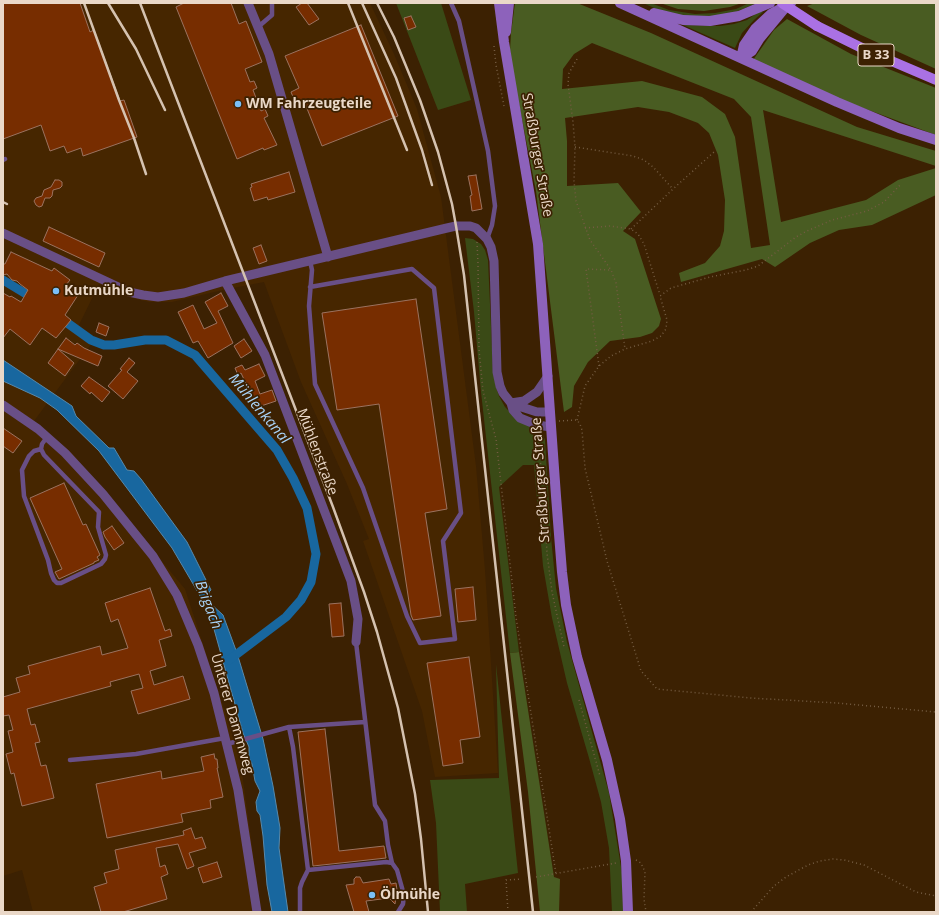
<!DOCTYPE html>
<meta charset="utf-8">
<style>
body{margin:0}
#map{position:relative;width:939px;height:915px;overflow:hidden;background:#3c2102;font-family:"Open Sans",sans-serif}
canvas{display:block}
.frame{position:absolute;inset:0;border:4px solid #ead8c8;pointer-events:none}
</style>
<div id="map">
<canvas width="939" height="915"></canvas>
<div class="frame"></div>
</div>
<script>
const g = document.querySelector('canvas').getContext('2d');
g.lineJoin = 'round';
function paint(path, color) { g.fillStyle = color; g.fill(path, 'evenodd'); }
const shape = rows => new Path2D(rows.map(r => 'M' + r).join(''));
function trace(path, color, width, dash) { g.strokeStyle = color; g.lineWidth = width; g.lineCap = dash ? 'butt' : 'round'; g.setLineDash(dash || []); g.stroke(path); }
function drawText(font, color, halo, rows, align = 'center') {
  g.font = font + ' "Open Sans",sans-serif'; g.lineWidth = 3.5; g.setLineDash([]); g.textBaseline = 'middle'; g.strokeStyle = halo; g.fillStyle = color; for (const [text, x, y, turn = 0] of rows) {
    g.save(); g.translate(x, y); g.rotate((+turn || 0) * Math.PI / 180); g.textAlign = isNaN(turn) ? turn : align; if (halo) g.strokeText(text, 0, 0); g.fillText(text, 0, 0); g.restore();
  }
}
paint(shape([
 [3,3,370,3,394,54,417,109,441,197,476,466,485,570,498,773,435,777,422,711,363,541,369,539,347,484,301,382,264,282,223,290,172,302,149,302,128,297,99,284,79,325,95,339,34,421,71,452,185,589,240,758,261,912,33,912,22,870,3,876]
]), '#462600');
paint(shape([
 [396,3,441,3,471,100,438,110],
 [643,3,651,3,669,10,695,14,715,13,736,9,749,3,757,3,733,13,713,17,683,16,661,11],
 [760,11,763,12,754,20,742,33,735,48,683,25,720,26,734,24,747,20],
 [465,238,473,239,481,244,485,250,488,260,493,371,496,387,499,396,505,407,512,414,543,435,545,440,551,537,556,588,567,642,609,793,622,873,623,912,612,912,609,848,601,802,589,758,567,683,552,618,543,566,534,465,523,465,499,487,519,652,510,653,481,392,474,312],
 [496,664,518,873,465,884,467,912,440,912,436,823,430,780,499,778]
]), '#3a4a16');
paint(shape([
 [515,3,577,3,651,33,857,127,936,151,936,166,763,110,781,222,866,200,898,180,936,168,936,195,872,225,839,230,810,243,775,267,762,259,681,282,679,273,705,263,720,246,724,231,725,200,718,155,709,133,698,123,669,112,638,107,565,118,567,141,567,186,618,183,641,212,623,231,635,239,661,319,659,326,652,333,640,337,610,341,588,362,574,386,572,407,564,412,536,191,512,68,510,50,511,33],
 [592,43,734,99,751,117,770,245,751,248,735,137,725,114,702,97,642,81,562,89,563,69,574,54],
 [660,3,742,3,730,7,704,11,678,9],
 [815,3,936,3,936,69,861,35,807,6],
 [787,19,851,54,936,88,936,135,847,102,753,60,774,30],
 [519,652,554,877,560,879,559,912,540,912,528,792,510,653]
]), '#495c22');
const water = shape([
 [3,360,72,406,76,416,109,448,114,448,127,470,134,471,141,479,187,542,211,590,209,592,211,604,223,615,237,653,263,739,273,786,280,828,279,848,288,912,272,912,267,885,263,836,260,815,257,811,256,802,260,791,255,781,252,764,249,758,249,747,243,733,212,622,199,594,172,548,99,451,57,410,40,398,3,381,3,360]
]);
paint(water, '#18679f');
trace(water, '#5789ab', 1);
trace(shape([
 [3,280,36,300],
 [59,317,91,340,104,345,114,345,145,340,166,340,195,355,277,450,293,478,307,508,316,554,311,582,301,600,286,617,229,660]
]), '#18679f', 9);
const building = shape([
 [3,3,80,3,90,32,94,30,120,101,124,100,137,137,83,156,81,148,67,153,64,146,50,151,41,125,3,139,3,3],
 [184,3,231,3,239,24,246,21,262,62,245,69,250,82,254,81,257,88,253,90,261,111,265,109,268,116,264,118,277,145,264,150,263,148,237,159,176,7,184,3],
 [302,3,307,3,319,19,309,25,296,7,302,3],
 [411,16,416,27,408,30,404,18,411,16],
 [361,25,398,116,322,146,304,101,296,104,291,92,299,88,285,56,361,25],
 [289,172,295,192,268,200,267,197,254,201,250,188,252,187,251,184,289,172],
 [476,175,482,209,472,211,470,196,472,195,468,176,476,175],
 [55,180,59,180,62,182,62,186,60,188,53,190,52,196,50,198,45,198,42,206,39,207,36,205,34,201,36,198,42,196,44,190,51,187,55,180],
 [49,227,105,253,99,267,43,241,49,227],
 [261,245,267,261,259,264,253,248,261,245],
 [11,252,52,271,54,268,70,280,66,285,78,295,65,315,71,320,56,338,42,328,30,345,10,329,3,338,3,293,10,297,11,296,21,302,28,290,20,284,17,281,12,280,7,274,3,275,3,264,5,264,11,252],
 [221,293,228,306,218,311,233,343,208,358,198,341,193,343,178,312,193,305,204,329,217,323,205,302,221,293],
 [416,299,447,509,425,513,441,616,413,620,411,615,379,404,337,410,322,313,416,299],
 [99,323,109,327,106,336,96,332,99,323],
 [66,338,75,345,77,343,84,348,102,356,98,366,58,349,66,338],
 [244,339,252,351,241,358,234,346,244,339],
 [58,349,74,363,65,376,48,363,58,349],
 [129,358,135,363,127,372,138,381,123,399,108,386,122,370,120,369,129,358],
 [259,364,265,376,255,381,260,394,272,390,276,401,255,408,249,390,241,373,238,375,235,368,242,365,245,370,259,364],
 [89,377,110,392,102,402,91,392,90,394,81,386,89,377],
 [3,428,22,441,13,453,3,446,3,428],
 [64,483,83,525,86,524,100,555,97,557,99,560,94,562,94,563,59,579,55,572,62,569,30,498,64,483],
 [112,526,124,543,114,550,105,537,103,532,112,526],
 [473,587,476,620,458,622,455,589,473,587],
 [150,588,165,631,170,629,172,636,159,640,166,666,150,671,154,685,183,676,190,699,138,714,131,691,143,688,139,674,110,682,111,686,27,709,31,725,35,724,40,742,35,743,41,766,46,765,54,798,22,806,14,773,11,774,6,754,13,752,8,731,13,730,9,715,3,716,3,697,20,692,16,678,30,674,28,666,100,646,102,655,128,648,118,619,111,622,105,603,150,588],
 [341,603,344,636,332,637,329,604,341,603],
 [469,657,480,737,460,740,463,763,443,766,427,663,469,657],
 [325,729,339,851,384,846,386,858,313,866,298,732,325,729],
 [214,754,215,759,217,759,218,768,217,768,223,797,210,800,211,808,181,814,183,822,107,838,96,784,161,771,162,779,204,771,201,757,214,754],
 [191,828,195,839,202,837,206,848,189,853,194,866,187,869,178,844,156,848,160,867,165,865,168,874,161,877,167,899,123,912,101,912,94,887,107,883,104,873,119,869,115,850,184,835,183,831,191,828],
 [217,862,222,877,203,883,198,868,217,862],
 [356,877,360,877,363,883,389,879,391,884,396,883,397,890,395,904,389,898,366,901,369,912,354,912,346,885,354,884,354,879,356,877]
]);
paint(building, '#772d00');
trace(building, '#9b725f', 1);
trace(shape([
 [494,46,496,65,504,106],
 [577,59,569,73,568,84,573,122,575,147,574,181,576,201,590,240,611,270,616,283,625,349],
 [575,147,633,156,644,160,653,167,673,189],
 [585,228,610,226,631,229,638,234,644,244,660,295],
 [631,229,673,189,714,152],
 [477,242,478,264,479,349,483,391,496,439,516,617,556,874],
 [599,366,586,269,611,270],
 [577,420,585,386,599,366,611,356,625,349,652,341,661,336,666,329,667,320,660,296,671,288,710,277,746,270,758,266,796,237,807,231,832,220,867,211,884,202,901,184],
 [559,421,577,420,580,424,582,430,585,468,607,561,641,671,657,689,751,698,837,703,936,712],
 [538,435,544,501,547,553,552,592,564,647],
 [579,700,600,776],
 [636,860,641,863,645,872,644,899,646,912],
 [536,877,616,863],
 [508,912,506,880,521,879],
 [751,912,774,886,786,877,808,865,820,861,833,859,844,860,864,865,916,892,936,896]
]), '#745c42', 1.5, [1, 3]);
trace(shape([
 [451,3,459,21,488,151,495,206,492,225,487,239],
 [258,27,272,15,272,3],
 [3,160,5,159],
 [310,261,312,270,309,306,315,384,363,488,407,616,420,643,455,639,443,541,461,513,434,288,412,269,310,287],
 [41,449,34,451,29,456,22,470,24,496,48,560,51,573,54,580,57,583,61,583,101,564,105,559,106,555,98,527,99,512,44,455,41,449,42,444,47,437],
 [356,642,375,805,385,821,388,845,392,863],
 [289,727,293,747,308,870,302,882,300,888,300,912],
 [227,744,289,727,365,722],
 [70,760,136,754,225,738],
 [308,870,386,862,392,863,397,870,404,895,403,904,398,912]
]), '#694f86', 4.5);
trace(shape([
 [248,3,269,54,328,257],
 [3,233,129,292,143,295,158,297,184,293,225,281,447,228,456,226,470,226,476,228,487,239,491,247,494,261,497,372,500,386,503,393,511,403,513,410,520,418,537,425,551,427],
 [225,281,265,355,351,581,358,619,356,642],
 [511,403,524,401,537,392,548,376],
 [512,404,537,412,550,412],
 [3,405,38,429,65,453,103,494,153,556,177,595,198,645,214,693,238,790,257,912]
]), '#694f86', 9);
trace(shape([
 [499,3,504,42,538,244,556,496,562,572,566,605,577,657,607,760,620,819,626,861,628,912],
 [620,3,837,102,899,128,936,140],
 [654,13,683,20,710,21,739,16,770,3],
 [506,32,509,3],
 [741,58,744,45,755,29,771,14,791,3],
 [741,58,752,51,760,38,784,9]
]), '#8d62bb', 10);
trace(shape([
 [817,26,868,51,936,80]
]), '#aa71e4', 10);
trace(shape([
 [84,3,119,100,134,138,146,174],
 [108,3,136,49,165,110],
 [140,3,333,507,364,592,377,632,398,708,415,794,421,839,428,912],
 [348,3,407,150],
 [362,3,396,78,422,150,432,185],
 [377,3,394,37,420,100,438,152,452,204,456,226,464,275,533,912],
 [3,202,7,204]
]), '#d5c2b0', 2.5);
trace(shape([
 [782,3,817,26]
]), '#aa71e4', 10);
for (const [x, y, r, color] of [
 [238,104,4,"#7abff8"],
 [56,291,4,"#7abff8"],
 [372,895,4,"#7abff8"]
]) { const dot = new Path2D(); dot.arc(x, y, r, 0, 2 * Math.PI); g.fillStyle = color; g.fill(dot); trace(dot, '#3c2102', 1.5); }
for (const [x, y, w] of [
 [876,55,36]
]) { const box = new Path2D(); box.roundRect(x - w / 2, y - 11, w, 22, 3); g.fillStyle = '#3c2102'; g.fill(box); trace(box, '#ead8c8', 1); }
drawText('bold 13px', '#ead8c8', null, [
 ["B 33",876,55]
]);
drawText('bold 14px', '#ead8c8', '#3c2102', [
 ["WM Fahrzeugteile",246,104],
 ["Kutmühle",64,291],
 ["Ölmühle",380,895]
], 'left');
drawText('14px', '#ead8c8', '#3c2102', [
 ["Straßburger Straße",537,155,80],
 ["Mühlenstraße",317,452,69],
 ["Straßburger Straße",541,480,-94],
 ["Unterer Dammweg",232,714,74]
]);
drawText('italic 15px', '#a8d3f8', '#3c2102', [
 ["Mühlenkanal",259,409,50],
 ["Brigach",208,605,69]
]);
</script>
